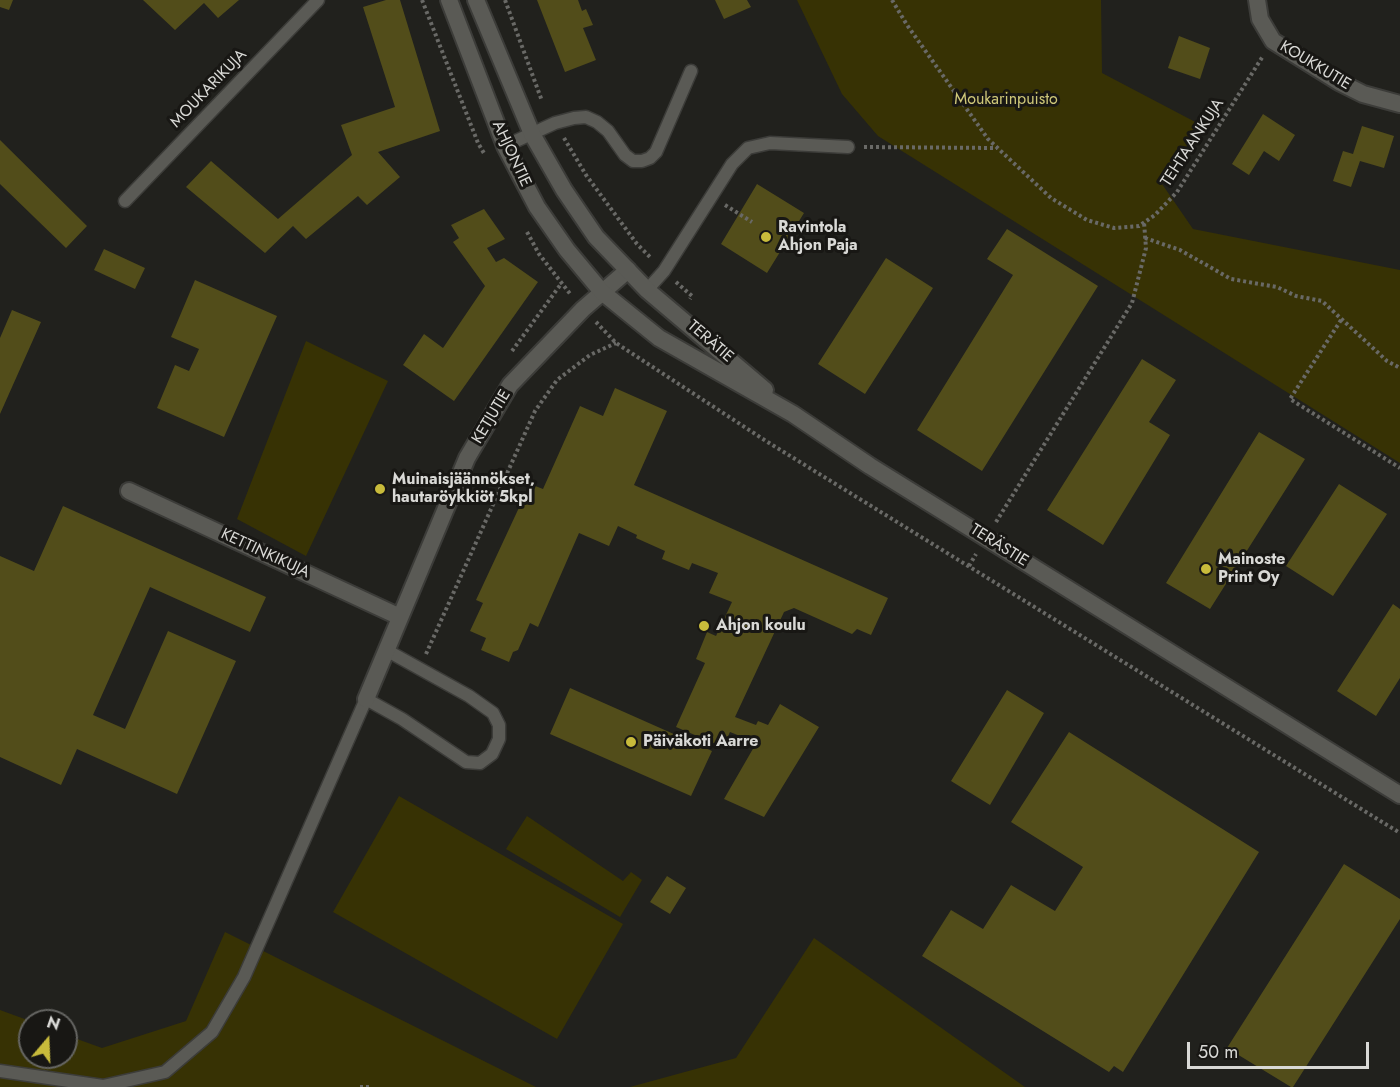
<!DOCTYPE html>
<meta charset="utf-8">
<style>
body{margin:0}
#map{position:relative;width:1400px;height:1087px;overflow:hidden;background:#21211d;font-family:Jost,sans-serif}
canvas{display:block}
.north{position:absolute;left:18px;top:1009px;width:60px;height:60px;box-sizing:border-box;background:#181714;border:2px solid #656562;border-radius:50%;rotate:19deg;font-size:16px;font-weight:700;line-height:24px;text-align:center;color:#d9d9d6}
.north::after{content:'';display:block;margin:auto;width:21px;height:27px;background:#c8bb3b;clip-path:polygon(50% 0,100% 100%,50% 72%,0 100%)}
.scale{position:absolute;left:1187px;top:1042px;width:182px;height:27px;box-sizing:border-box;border:3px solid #d9d9d6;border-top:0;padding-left:8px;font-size:18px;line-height:21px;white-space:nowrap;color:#d9d9d6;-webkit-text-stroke:4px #181714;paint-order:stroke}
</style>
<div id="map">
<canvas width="1400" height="1087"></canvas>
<div class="north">N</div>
<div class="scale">50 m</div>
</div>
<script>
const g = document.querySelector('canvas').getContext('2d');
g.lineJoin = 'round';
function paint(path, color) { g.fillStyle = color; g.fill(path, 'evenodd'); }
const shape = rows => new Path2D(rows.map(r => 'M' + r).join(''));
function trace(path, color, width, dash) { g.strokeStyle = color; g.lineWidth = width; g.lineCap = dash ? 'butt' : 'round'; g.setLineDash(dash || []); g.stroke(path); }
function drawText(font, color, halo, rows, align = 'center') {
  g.font = font + ' Jost,sans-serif'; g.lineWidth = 6; g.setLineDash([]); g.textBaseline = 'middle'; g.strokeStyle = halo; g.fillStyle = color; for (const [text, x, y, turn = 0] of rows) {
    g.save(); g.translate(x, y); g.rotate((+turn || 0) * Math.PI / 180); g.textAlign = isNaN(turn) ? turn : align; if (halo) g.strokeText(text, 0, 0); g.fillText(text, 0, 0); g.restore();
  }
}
paint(shape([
 [797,0,1101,0,1102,73,1201,125,1162,184,1193,229,1400,270,1400,463,878,136,842,94],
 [306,341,388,381,306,556,237,519],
 [399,796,623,924,557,1039,333,912],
 [527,816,623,881,631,872,642,880,620,917,506,849],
 [225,932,536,1087,0,1087,0,1010,30,1021,30,1057,66,1057,66,1035,102,1048,186,1021],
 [814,938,1025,1087,630,1087,736,1058]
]), '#373204');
paint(shape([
 [0,0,13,0,9,10,0,7],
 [143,0,239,0,218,18,204,3,175,30],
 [386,0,400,0,440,131,378,152,400,177,367,205,358,196,306,239,293,226,265,253,186,187,211,161,278,219,352,155,341,125,395,107,363,7],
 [537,0,578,0,582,11,586,9,593,25,583,28,596,60,565,72],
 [715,0,747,0,751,7,724,19],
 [1179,36,1210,48,1200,79,1168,68],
 [1263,114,1295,135,1279,161,1264,151,1249,175,1232,164],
 [1362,126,1394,136,1384,168,1360,161,1351,187,1333,181,1343,151,1353,154],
 [0,140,87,226,66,248,0,184],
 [757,184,804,213,767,273,721,244],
 [484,209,505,239,487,248,496,262,504,258,538,282,454,401,403,365,424,334,443,348,485,286,453,242,459,238,451,225],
 [1007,229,1098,286,982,471,917,430,1013,275,987,259],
 [104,249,145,268,135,289,94,270],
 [886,258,933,288,865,394,818,364],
 [195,280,277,316,224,437,157,408,175,365,189,371,199,349,171,337],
 [12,310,41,322,0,414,0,338],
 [1142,359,1176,380,1149,422,1170,435,1103,545,1047,510],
 [615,388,667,411,634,485,888,598,871,635,857,629,852,634,794,608,784,612,735,717,756,725,758,721,768,725,780,704,819,727,764,817,724,799,754,747,743,742,745,738,730,732,723,747,676,727,705,663,696,659,707,632,716,636,732,602,709,593,718,573,692,563,689,570,662,559,665,551,636,538,637,535,618,526,609,546,579,533,538,627,530,623,518,650,513,652,509,662,481,650,486,638,470,631,483,603,476,600,530,484,543,489,580,406,603,416],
 [1259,432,1305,459,1210,609,1166,583],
 [1339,484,1387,514,1333,596,1286,566],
 [63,506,266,597,250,632,150,587,93,715,125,729,168,631,236,661,177,794,77,749,61,785,0,757,0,556,34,571],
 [1393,604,1400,609,1400,678,1376,716,1337,691],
 [570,688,712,751,691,796,550,734],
 [1007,690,1044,713,990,805,951,781],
 [1069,732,1259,852,1123,1072,1114,1066,1109,1072,922,956,951,910,983,929,1011,885,1055,911,1083,867,1011,822],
 [1344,864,1400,899,1400,919,1293,1087,1291,1087,1227,1048],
 [667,876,686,888,670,914,650,902]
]), '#524d1a');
const service = shape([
 [505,146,555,123,574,118,586,117,597,122,608,131,625,155,633,161,642,161,650,158,656,152,691,71],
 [125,201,318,0],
 [647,290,664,271,732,164,748,148,770,143,848,147],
 [0,1071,103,1086,165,1072,212,1032,244,977,366,699,402,719,466,762,480,763,492,754,499,739,499,725,493,713,469,696,386,650]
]);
const minor = shape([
 [1257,0,1260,19,1273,41,1339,82,1363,94,1400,104],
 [129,491,400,617],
 [366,699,467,458,510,385,583,309,628,270]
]);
const tertiary = shape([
 [449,0,505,146,537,207,567,250,602,292,659,338,793,414,870,466,1400,795],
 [476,0,532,134,564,190,596,237,647,290,765,390]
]);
trace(service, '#3c3c39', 15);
trace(minor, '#3c3c39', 20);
trace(tertiary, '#3c3c39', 20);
trace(shape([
 [422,0,478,143,485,155],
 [505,0,542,101],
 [892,0,907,25,988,139,1051,198,1087,220,1114,228,1139,226,1155,215,1177,192,1263,56],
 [564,138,586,175,637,244,651,258],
 [864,147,997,148],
 [725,205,752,222],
 [527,232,539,254,571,295],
 [1145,238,1180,250,1231,279,1277,287,1296,296,1322,301,1387,361,1400,368],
 [676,282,692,296,690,299],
 [1341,320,1290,399,1400,468],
 [596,322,616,343,766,441,1400,833],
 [512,351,561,284],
 [996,522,1132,303,1146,248,1144,222],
 [969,566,976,554],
 [426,654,535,411,557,380,590,355,616,343],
 [360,1087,370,1087]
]), '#696966', 4, [3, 3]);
trace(service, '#5a5a55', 12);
trace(minor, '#5a5a55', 16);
trace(tertiary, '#5a5a55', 16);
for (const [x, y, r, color] of [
 [766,237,6,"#c8bb3b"],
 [380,489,6,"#c8bb3b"],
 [1206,569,6,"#c8bb3b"],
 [704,626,6,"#c8bb3b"],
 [631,742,6,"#c8bb3b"]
]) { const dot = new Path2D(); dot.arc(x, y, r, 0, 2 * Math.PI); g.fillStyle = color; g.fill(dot); trace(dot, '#181714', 2); }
drawText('16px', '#d9d9d6', '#181714', [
 ["KOUKKUTIE",1315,66,31],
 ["MOUKARIKUJA",209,89,-46],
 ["TEHTAANKUJA",1193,143,-57],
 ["AHJONTIE",511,154,65],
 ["TERÄTIE",710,342,41],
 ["KETJUTIE",492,417,-59],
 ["TERÄSTIE",999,546,32],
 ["KETTINKIKUJA",265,554,25]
]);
drawText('16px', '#cfc879', '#181714', [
 ["Moukarinpuisto",1006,100]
]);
drawText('bold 16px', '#d9d9d6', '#181714', [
 ["Ravintola",778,228],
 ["Ahjon Paja",778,246],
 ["Muinaisjäännökset,",392,480],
 ["hautaröykkiöt 5kpl",392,498],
 ["Mainoste",1218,560],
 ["Print Oy",1218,578],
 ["Ahjon koulu",716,626],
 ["Päiväkoti Aarre",643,742]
], 'left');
</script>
